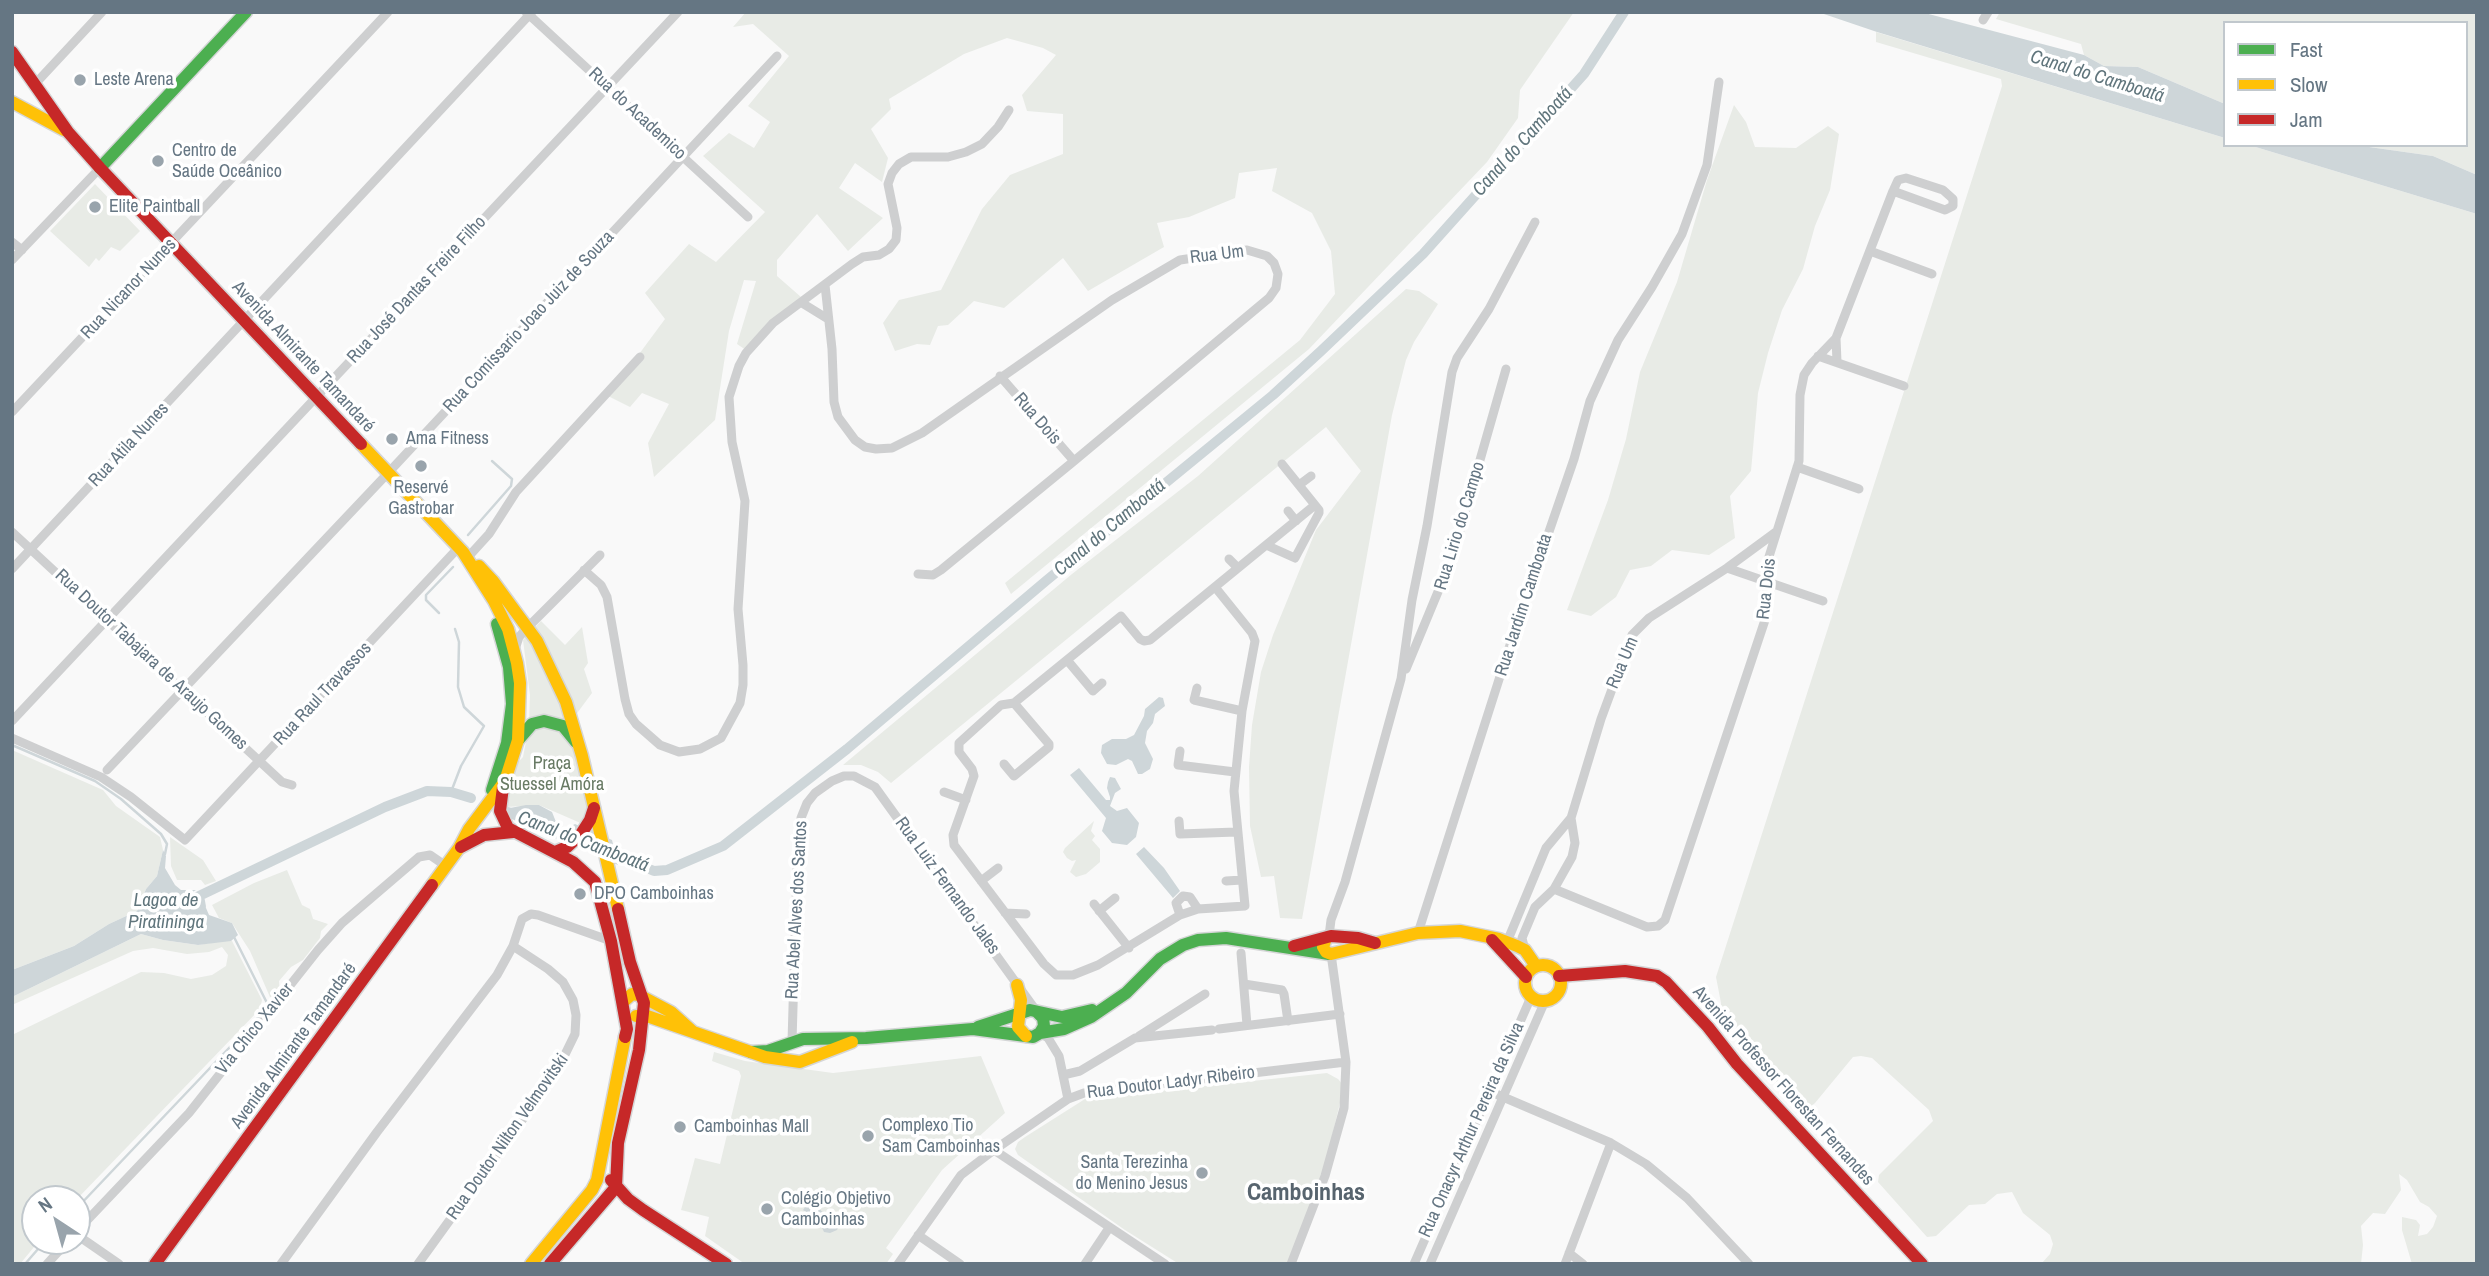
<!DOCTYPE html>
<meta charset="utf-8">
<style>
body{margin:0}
#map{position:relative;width:2489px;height:1276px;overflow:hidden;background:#f9f9f9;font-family:"Archivo Narrow",sans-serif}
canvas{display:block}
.frame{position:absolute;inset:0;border:14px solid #657683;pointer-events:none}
.legend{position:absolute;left:2223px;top:21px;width:245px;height:126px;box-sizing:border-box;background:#fff;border:2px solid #c1c8cd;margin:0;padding:9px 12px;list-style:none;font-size:21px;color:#657683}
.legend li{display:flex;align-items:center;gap:14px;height:35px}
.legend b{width:35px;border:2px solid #c1c8cd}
.north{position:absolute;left:21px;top:1185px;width:70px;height:70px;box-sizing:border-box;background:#fff;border:2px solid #c1c8cd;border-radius:50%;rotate:324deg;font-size:19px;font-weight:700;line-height:28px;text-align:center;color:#657683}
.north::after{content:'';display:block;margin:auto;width:24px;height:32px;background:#99a4ac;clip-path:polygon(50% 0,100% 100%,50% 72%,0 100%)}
</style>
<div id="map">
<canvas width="2489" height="1276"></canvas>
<div class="frame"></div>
<ul class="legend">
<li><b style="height:9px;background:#4caf50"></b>Fast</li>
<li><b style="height:9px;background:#ffc107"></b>Slow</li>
<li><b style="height:9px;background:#c62828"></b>Jam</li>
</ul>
<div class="north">N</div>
</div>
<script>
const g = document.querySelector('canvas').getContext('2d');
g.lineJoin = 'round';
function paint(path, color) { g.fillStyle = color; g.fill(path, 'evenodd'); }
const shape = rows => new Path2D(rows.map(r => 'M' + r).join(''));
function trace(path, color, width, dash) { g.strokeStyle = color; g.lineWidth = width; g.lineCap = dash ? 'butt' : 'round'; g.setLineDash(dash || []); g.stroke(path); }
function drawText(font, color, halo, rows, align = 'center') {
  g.font = font + ' "Archivo Narrow",sans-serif'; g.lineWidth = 7; g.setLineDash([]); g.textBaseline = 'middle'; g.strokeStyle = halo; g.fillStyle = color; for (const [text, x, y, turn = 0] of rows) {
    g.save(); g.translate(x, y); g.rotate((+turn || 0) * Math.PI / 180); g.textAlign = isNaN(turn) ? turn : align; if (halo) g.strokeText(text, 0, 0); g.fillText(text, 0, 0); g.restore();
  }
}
paint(shape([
 [746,12,1574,12,1520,90,1518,118,1487,162,1309,349,1011,594,1005,583,1300,340,1335,294,1331,251,1312,213,1272,191,1277,168,1239,173,1235,198,1189,217,1157,223,1164,247,1088,291,1063,258,1004,308,974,301,948,325,938,326,930,345,917,344,895,351,883,323,899,300,941,290,982,209,1010,175,1063,154,1063,114,1027,111,1022,95,1056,55,1043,48,1007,38,964,54,889,99,891,109,871,129,888,158,882,182,855,163,839,188,883,218,848,251,817,214,777,260,777,276,801,297,746,350,737,344,756,281,744,280,729,331,715,420,654,477,648,443,669,404,642,393,630,407,608,396,665,319,645,293,689,244,716,262,765,212,703,156,729,133,754,148,770,122,748,106,789,56,753,24,733,27],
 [2000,12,2477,12,2477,175,2433,156,2355,145,2466,145,2466,23,2225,23,2225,104,2138,67,2104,66,2084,55,2081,44,1996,19],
 [1876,32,2225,138,2225,145,2249,145,2477,214,2477,1264,2412,1264,2402,1230,2402,1217,2416,1220,2420,1225,2418,1236,2427,1234,2433,1227,2437,1216,2429,1207,2420,1202,2407,1180,2399,1174,2401,1190,2385,1214,2373,1213,2361,1226,2363,1245,2361,1264,2041,1264,2050,1254,2053,1244,2050,1235,2023,1213,2012,1192,1997,1194,1985,1204,1969,1205,1936,1236,1927,1237,1878,1182,1879,1175,1933,1121,1929,1110,1872,1058,1861,1056,1853,1057,1815,1103,1805,1111,1797,1110,1786,1100,1774,1077,1731,1030,1721,1015,1721,1003,1716,977,2002,86,2001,79,1876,42],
 [1734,105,1746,122,1755,147,1796,148,1828,126,1839,134,1830,190,1815,226,1803,269,1782,310,1768,353,1758,393,1751,471,1730,496,1735,538,1709,555,1672,550,1651,566,1630,570,1616,597,1591,616,1567,610,1608,500,1626,439,1640,372,1677,282,1707,180],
 [95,184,140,231,120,251,111,247,99,261,96,258,89,267,50,231],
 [1406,289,1419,291,1438,304,1414,342,1406,360,1392,415,1302,919,1280,918,1274,876,1261,877,1250,826,1249,767,1252,725,1261,672,1273,635,1316,530,1361,471,1326,427,891,783,878,772,861,765,843,765,1072,574,1198,476],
 [541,621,565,645,582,627,588,663,584,669,592,693,572,720,599,831,539,805,506,807,506,792,517,763,523,757,529,726,530,695,523,640],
 [12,750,103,790,116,806,160,837,163,850,157,876,146,889,137,911,109,924,74,946,12,970],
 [1094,821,1091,831,1095,836,1092,840,1100,849,1100,862,1086,874,1076,877,1070,872,1076,860,1072,861,1067,858,1063,852,1065,848],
 [170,837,203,860,216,881,205,885,201,880,177,880,171,866],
 [287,870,302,905,310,909,313,919,328,924,321,931,320,938,303,960,291,967,279,981,280,996,273,1004,250,951,232,923,219,918,212,905,254,883],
 [141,934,163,940,198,945,229,940,232,941,262,1000,260,1009,77,1199,35,1199,35,1241,39,1241,20,1264,12,1264,12,1035,141,972,164,973,191,979,212,975,226,966,228,955,222,947,209,952,187,954,153,948,133,951,12,1005,12,997],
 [714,1052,745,1061,833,1073,981,1056,1005,1113,942,1170,886,1248,893,1254,886,1264,745,1264,705,1236,709,1217,681,1210,695,1158,720,1164,741,1076,739,1071,712,1061],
 [1327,1073,1338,1079,1344,1086,1314,1212,1292,1264,1179,1264,1125,1230,1018,1155,1015,1149,1018,1142,1025,1137,1085,1099]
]), '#e8ebe6');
paint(shape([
 [1818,12,1921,12,2084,55,2104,66,2138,67,2225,104,2225,138,1877,32],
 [2249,145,2355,145,2433,156,2477,175,2477,214],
 [1159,697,1163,698,1165,706,1155,714,1153,723,1147,731,1145,743,1153,759,1150,769,1142,774,1138,774,1132,761,1128,759,1116,765,1107,764,1101,753,1102,745,1112,739,1126,739,1134,735,1144,716,1145,709],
 [1079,768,1106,800,1110,800,1110,797,1107,788,1108,782,1110,777,1115,778,1121,789,1115,793,1110,806,1117,811,1127,808,1139,823,1136,837,1127,845,1112,843,1102,831,1106,818,1070,775],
 [526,805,539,805,552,812,560,832,575,824,612,840,618,865,508,812,510,808],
 [1144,847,1164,868,1180,891,1173,898,1136,854],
 [163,850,166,856,165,868,175,885,181,890,196,890,189,894,195,907,206,908,209,915,232,923,238,935,231,941,198,945,163,940,141,934,12,997,12,970,74,946,109,924,137,911,146,889,157,876],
 [809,1202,815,1203,823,1213,838,1217,840,1225,837,1230,830,1233,824,1232,818,1219,803,1210]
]), '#ced6d9');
trace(shape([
 [468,535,511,486,512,479,492,461],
 [439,613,426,600,426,595,453,567],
 [12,745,95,781,121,799,161,834,167,844,165,854],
 [451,792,461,766,484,726,464,707,458,687,459,642,455,629],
 [77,1208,266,1009,267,1003,234,937],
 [25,1264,45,1241]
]), '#ced6d9', 2.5);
trace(shape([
 [508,812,572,840],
 [604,850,654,871,667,870,723,846,847,749,1047,580,1273,395,1321,351,1423,254,1584,74,1624,12],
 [201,907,199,896,385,807,427,791,451,792,471,798]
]), '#ced6d9', 10);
const fast = shape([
 [100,168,246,12],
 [519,739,532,724,544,721,563,726,576,742],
 [492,790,507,743,512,704,509,667,497,624],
 [978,1027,1030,1010,1062,1017,1092,1010],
 [1040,1033,1064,1029,1091,1017,1126,993,1160,959,1183,945,1198,940,1226,938,1329,954],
 [751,1052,768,1051,803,1039,866,1038,973,1029,1033,1037,1040,1033,1044,1026,1043,1018,1037,1012]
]);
const slow = shape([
 [12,102,64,130],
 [361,444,463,552,494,601,508,629,517,663,520,683,518,740,505,781,469,829,459,848,432,885],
 [479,566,493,581,537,641,566,702,582,756,618,909],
 [1326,938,1323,947,1326,952,1331,954,1418,933,1460,931,1499,939,1517,946,1525,950,1536,966],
 '1525 983a18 18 0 1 1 36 0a18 18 0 1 1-36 0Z',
 [1017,985,1021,1000,1018,1027,1026,1036],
 [623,1002,632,994,639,995,671,1012,692,1031],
 [636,1016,647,1016,765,1057,800,1062,852,1042],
 [531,1264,592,1190,597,1180,625,1037]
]);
const jam = shape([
 [12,52,68,132,100,168,361,444],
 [503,787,500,811,508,828,573,862,595,882,611,941,627,1029,625,1037],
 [461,847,484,835,513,832],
 [555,852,567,847,581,834,590,820,594,808],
 [1492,940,1526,977],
 [1294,946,1331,936,1358,938,1375,943],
 [1559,976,1625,971,1657,976,1666,982,1708,1027,1737,1064,1922,1264],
 [611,1180,628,1199,643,1210,726,1264],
 [155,1264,432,885],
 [550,1264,616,1187,618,1143,639,1050,644,1003,630,962,618,909]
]);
trace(fast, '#d5d6d7', 15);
trace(slow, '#d5d6d7', 15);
trace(jam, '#d5d6d7', 15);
trace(shape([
 [526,12,748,217],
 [1983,20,1988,12],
 [35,84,102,12],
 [12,242,22,250],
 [1870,251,1932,274],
 [12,260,100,168],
 [825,285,832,349,834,402,838,417,855,440,865,447,876,449,892,448,922,433,1112,300,1180,260,1247,250,1267,256,1274,263,1278,274,1276,288,1269,298,1074,461,941,570,933,575,918,574],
 [802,303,828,319],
 [1836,338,1837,362],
 [1818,356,1904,386],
 [1000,376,1074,461],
 [12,412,388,12],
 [1797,467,1859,489],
 [1299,485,1311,476],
 [1288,511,1296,521],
 [12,532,282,782,292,785],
 [1266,545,1295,558,1319,513,1319,510,1282,464],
 [469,556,489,534,516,492,640,357],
 [1229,559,1238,568],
 [1727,568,1823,601],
 [12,569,532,12],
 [584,570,601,585,607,597,625,699,629,714,636,724,660,745,679,752,700,749,721,738,740,703,743,685,743,665,738,609,745,501,732,442,729,397,739,366,746,353,773,323,852,264,863,257,879,255,889,249,896,240,897,228,888,184,892,173,899,164,911,157,948,157,966,152,982,144,998,127,1009,110],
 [1215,587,1252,633,1255,641,1242,711,1234,791,1245,906,1198,909,1180,915,1098,965,1073,975,1056,975,1044,964,954,845,953,835,974,776,972,769,959,752,959,743,1001,705,1014,703,1121,616,1140,639,1144,641,1150,640,1315,505],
 [515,649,519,637,527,628,600,555],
 [1067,660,1093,691,1102,683],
 [1406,669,1452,558,1506,369],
 [1197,688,1194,700,1242,711],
 [12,721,678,12],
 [12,738,101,777,131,797,185,840,459,547],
 [1180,751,1178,765,1235,772],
 [1004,764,1014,776,1049,747,1049,744,1014,703],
 [107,770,389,472,777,56],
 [944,792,966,800],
 [1179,821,1180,834,1236,832],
 [981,881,998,868],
 [1226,881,1242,880],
 [1554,889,1647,927,1658,926,1665,920,1766,617,1768,602,1766,582,1767,563,1799,461,1800,395,1804,375,1812,363,1836,338,1893,191,1898,180,1906,178,1943,190,1953,199,1953,206,1945,210,1893,191],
 [1094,904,1129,948],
 [1099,911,1115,898],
 [1005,913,1026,914],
 [1180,915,1176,903,1183,896,1190,897,1198,909],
 [1418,933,1510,645,1574,459,1590,401,1618,340,1652,287,1682,234,1707,165,1719,82],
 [1329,936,1331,920,1345,882,1401,679,1412,600,1427,526,1452,372,1457,358,1489,309,1535,222],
 [1507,942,1546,848,1571,818,1601,719,1632,635,1649,618,1727,568,1776,532],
 [1525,950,1522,938,1535,907,1554,889,1572,857,1575,843,1571,818],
 [1241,953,1247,1025],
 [1244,984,1282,990,1284,994,1288,1021],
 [1219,1029,1340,1014],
 [1040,1033,1048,1038,1059,1056,1068,1099],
 [1139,1036,1205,994],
 [792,1042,798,835,801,818,807,803,815,793,832,781,844,776,854,776,875,787,1037,1012],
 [1063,1075,1080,1071,1135,1038,1212,1030],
 [1489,1091,1611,1143,1646,1164,1687,1198,1749,1264],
 [994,1150,1165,1264],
 [77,1231,189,1113,318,950,342,923,419,857,430,855,446,866],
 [77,1235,119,1264],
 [918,1235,960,1264],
 [1569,1253,1583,1264],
 [47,1264,68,1241],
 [281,1264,377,1132,497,975,513,946,522,919,531,914,538,915,611,941],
 [418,1264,556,1073,575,1034,576,1015,573,1000,563,982,548,969,513,946],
 [898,1264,961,1175,994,1150,1068,1099,1084,1093,1346,1062],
 [1085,1264,1109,1228],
 [1291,1264,1325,1176,1344,1108,1346,1062,1331,954],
 [1414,1264,1531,997],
 [1430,1264,1545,1001],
 [1565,1264,1611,1143]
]), '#cecfd0', 9);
trace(fast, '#4caf50', 12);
trace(slow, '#ffc107', 12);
trace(jam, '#c62828', 12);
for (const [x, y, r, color] of [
 [80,80,7,"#99a4ac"],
 [158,161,7,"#99a4ac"],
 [95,207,7,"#99a4ac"],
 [392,439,7,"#99a4ac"],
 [421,466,7,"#99a4ac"],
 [580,894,7,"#99a4ac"],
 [680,1127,7,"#99a4ac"],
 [868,1136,7,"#99a4ac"],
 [1202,1173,7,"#99a4ac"],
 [767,1209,7,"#99a4ac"]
]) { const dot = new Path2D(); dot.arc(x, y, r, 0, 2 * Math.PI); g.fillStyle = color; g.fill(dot); trace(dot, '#fff', 2.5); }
drawText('18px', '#657683', '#fff', [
 ["Leste Arena",94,80],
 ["Centro de",172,151],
 ["Saúde Oceânico",172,172],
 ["Elite Paintball",109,207],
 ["Ama Fitness",406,439],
 ["Reservé",421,488,"center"],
 ["Gastrobar",421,509,"center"],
 ["DPO Camboinhas",594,894],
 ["Complexo Tio",882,1126],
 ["Sam Camboinhas",882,1147],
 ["Camboinhas Mall",694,1127],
 ["Santa Terezinha",1188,1163,"right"],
 ["do Menino Jesus",1188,1184,"right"],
 ["Colégio Objetivo",781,1199],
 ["Camboinhas",781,1220]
], 'left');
drawText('18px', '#657683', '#fff', [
 ["Rua do Academico",637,114,43],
 ["Rua Um",1217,255,-7],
 ["Rua Nicanor Nunes",129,289,-47],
 ["Rua José Dantas Freire Filho",417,290,-47],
 ["Rua Comissario Joao Juiz de Souza",529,322,-47],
 ["Avenida Almirante Tamandaré",303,357,47],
 ["Rua Dois",1037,419,49],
 ["Rua Atila Nunes",129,445,-47],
 ["Rua Lirio do Campo",1460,526,-73],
 ["Rua Dois",1767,589,-84],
 ["Rua Jardim Camboata",1524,605,-72],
 ["Rua Doutor Tabajara de Araujo Gomes",151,660,43],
 ["Rua Um",1623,663,-67],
 ["Rua Raul Travassos",323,694,-47],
 ["Rua Luiz Fernando Jales",947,886,54],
 ["Rua Abel Alves dos Santos",797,910,-87],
 ["Via Chico Xavier",255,1029,-51],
 ["Avenida Almirante Tamandaré",294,1046,-54],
 ["Rua Doutor Ladyr Ribeiro",1171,1083,-7],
 ["Avenida Professor Florestan Fernandes",1783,1086,48],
 ["Rua Onacyr Arthur Pereira da Silva",1472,1130,-66],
 ["Rua Doutor Nilton Velmovitski",508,1137,-55]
]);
drawText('18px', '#687a64', '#fff', [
 ["Praça",552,764],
 ["Stuessel Amóra",552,785]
]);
drawText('italic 19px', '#60757c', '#fff', [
 ["Canal do Camboatá",2097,77,17],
 ["Canal do Camboatá",1523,142,-48],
 ["Canal do Camboatá",1110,528,-40],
 ["Canal do Camboatá",583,842,21],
 ["Lagoa de",166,901],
 ["Piratininga",166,923]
]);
drawText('bold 24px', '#57646e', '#fff', [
 ["Camboinhas",1306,1194]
]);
</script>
